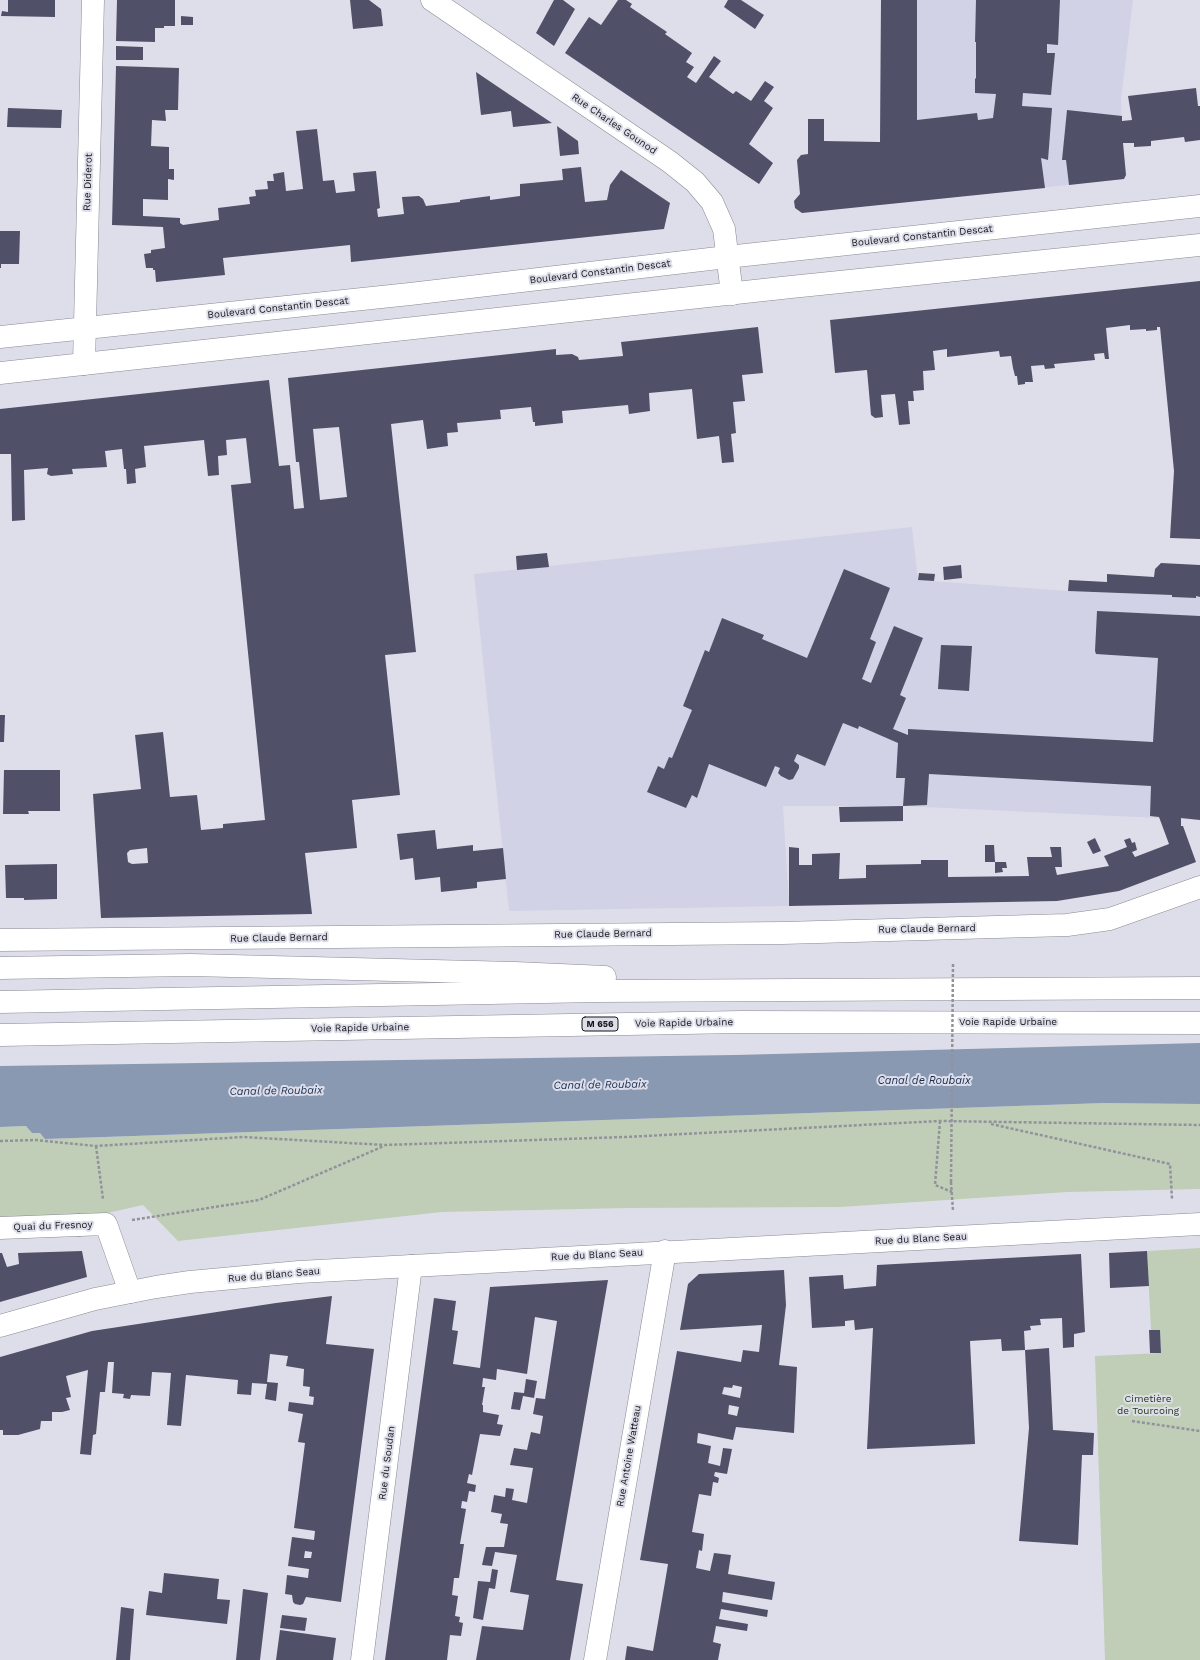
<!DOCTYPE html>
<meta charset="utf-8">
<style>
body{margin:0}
canvas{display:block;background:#dedeea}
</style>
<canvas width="1200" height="1660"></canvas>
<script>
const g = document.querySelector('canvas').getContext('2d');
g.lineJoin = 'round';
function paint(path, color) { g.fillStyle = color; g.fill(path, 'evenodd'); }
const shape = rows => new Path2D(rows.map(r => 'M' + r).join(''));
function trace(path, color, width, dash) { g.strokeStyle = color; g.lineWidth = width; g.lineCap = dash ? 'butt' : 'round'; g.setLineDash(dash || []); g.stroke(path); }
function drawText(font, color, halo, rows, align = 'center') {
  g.font = font + ' "Work Sans",sans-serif'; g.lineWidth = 4; g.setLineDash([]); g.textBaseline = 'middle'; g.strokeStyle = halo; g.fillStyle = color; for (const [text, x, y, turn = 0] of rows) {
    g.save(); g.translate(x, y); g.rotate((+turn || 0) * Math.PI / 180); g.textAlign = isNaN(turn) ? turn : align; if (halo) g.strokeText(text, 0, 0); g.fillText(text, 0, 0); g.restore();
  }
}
paint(shape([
 [881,0,1133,0,1121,100,1124,179,880,205],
 [912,527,918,580,1068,591,1172,595,1173,597,1196,598,1196,596,1200,597,1200,820,903,806,783,806,789,906,509,911,474,574]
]), '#d1d2e5');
paint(shape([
 [1104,1103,1200,1104,1200,1189,1068,1192,840,1207,627,1208,442,1212,178,1241,143,1205,94,1216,0,1219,0,1127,26,1126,32,1133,40,1133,46,1139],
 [1200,1248,1200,1660,1105,1660,1095,1356,1161,1353,1160,1330,1151,1330,1147,1251]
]), '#c0ceb8');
paint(shape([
 [1200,1043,1200,1104,1104,1103,45,1139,40,1133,32,1133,26,1126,0,1127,0,1066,735,1055]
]), '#8999b2');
paint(shape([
 [8,0,55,0,55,17,1,16,2,11,8,12],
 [117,0,175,0,175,26,164,26,164,28,155,28,155,42,116,41],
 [350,0,369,0,381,9,383,26,353,29],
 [554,0,563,0,575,9,554,46,536,33],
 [618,0,626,0,632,4,630,7,667,32,665,34,692,53,686,62,694,67,687,77,696,83,714,56,721,61,709,77,733,94,736,91,751,101,765,81,774,87,764,101,773,108,749,144,773,163,759,184,565,53,589,17,601,25],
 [728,0,741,0,764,15,755,29,724,7],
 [881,0,917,0,917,120,977,113,978,120,993,118,996,94,975,93,975,79,976,78,976,42,975,42,976,0,1060,0,1058,45,1047,44,1047,53,1055,53,1051,95,1023,93,1022,106,1052,108,1048,160,1041,158,1045,188,802,213,795,208,794,201,800,194,797,160,801,155,808,154,808,119,824,119,824,141,880,142],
 [181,16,193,17,193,25,181,25],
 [116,46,143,47,143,60,116,60],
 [116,66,179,68,178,110,165,110,166,121,152,120,151,146,169,147,169,169,174,169,174,180,168,179,168,200,143,199,143,216,180,218,180,223,183,225,219,220,218,208,250,204,249,197,256,196,255,190,268,189,267,181,274,181,273,174,284,172,286,191,303,189,296,131,317,129,323,181,334,180,336,193,355,191,353,173,376,171,380,208,377,209,378,217,404,214,402,197,419,196,423,199,426,206,460,202,460,200,490,196,490,200,520,196,520,184,563,180,562,169,581,167,585,202,607,200,610,185,621,170,670,203,664,229,351,262,350,245,223,258,225,275,156,282,155,270,153,270,153,268,146,268,144,254,151,253,151,250,165,248,163,227,112,225],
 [476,72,510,95,552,123,513,127,511,111,481,115],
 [1196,88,1198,106,1200,106,1200,140,1185,142,1184,137,1151,141,1151,146,1134,147,1134,143,1123,143,1126,175,1124,179,1069,185,1066,160,1062,160,1067,110,1122,116,1122,121,1132,120,1128,96],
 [8,108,62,110,61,128,7,127],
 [557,126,578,141,579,154,560,156],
 [0,231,20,231,19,264,1,264,1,268,0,268],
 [1200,281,1200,539,1170,538,1174,471,1160,327,1157,327,1157,330,1146,331,1146,329,1130,330,1130,325,1106,328,1109,359,1105,359,1104,353,1094,354,1095,360,1054,364,1055,368,1045,369,1044,365,1031,366,1033,382,1025,382,1025,384,1018,385,1017,376,1015,376,1013,368,1011,356,1000,357,999,351,947,357,947,349,933,351,935,370,923,371,924,390,913,391,914,401,908,401,910,424,899,425,895,394,881,395,883,417,875,418,871,415,867,370,835,373,830,320],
 [758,327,763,373,742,375,745,401,733,402,736,433,731,434,734,462,722,463,719,436,697,439,692,389,649,393,650,411,629,414,628,405,562,411,563,423,535,426,535,422,533,422,531,407,500,410,501,419,457,423,458,432,447,433,448,446,427,449,423,420,391,424,416,652,385,655,400,795,352,800,357,848,305,853,312,914,101,918,93,794,141,789,135,735,163,732,170,797,197,795,201,830,223,828,223,824,265,820,231,485,251,483,246,438,226,440,227,455,218,456,219,475,208,476,204,440,144,446,146,467,135,469,136,483,127,484,126,469,124,469,122,449,105,451,107,467,72,469,73,474,51,476,47,474,48,468,24,470,25,520,12,521,11,454,0,454,0,409,269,380,279,466,290,465,294,509,304,508,299,462,296,462,288,378,556,349,556,355,572,354,578,357,579,360,623,356,621,342],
 [339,427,347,497,320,500,313,429],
 [147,848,148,863,132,864,128,862,127,853,130,850],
 [547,553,549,567,517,570,516,556],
 [1161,563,1200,565,1200,597,1196,596,1196,598,1172,597,1172,595,1068,591,1069,580,1107,582,1107,574,1154,577,1155,569],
 [961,565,962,578,944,580,943,567],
 [844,569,890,588,870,639,876,642,862,679,871,683,894,626,923,638,900,695,906,698,893,729,908,735,908,729,1153,742,1158,658,1096,654,1095,651,1097,611,1200,616,1200,820,1181,818,1181,826,1183,826,1196,862,1119,891,1057,901,789,906,789,847,799,848,799,865,812,865,812,854,840,853,839,879,866,878,866,865,921,864,921,860,948,860,948,877,1029,876,1027,857,1052,857,1050,847,1061,847,1062,867,1055,867,1057,875,1109,866,1104,856,1127,847,1124,840,1130,838,1132,843,1135,842,1137,850,1132,852,1135,857,1169,844,1159,817,1150,816,1151,786,929,774,927,805,903,806,905,778,896,778,898,743,859,726,858,729,843,723,825,766,797,754,794,761,799,765,799,768,793,779,789,780,781,776,778,773,780,768,775,766,766,787,709,764,697,798,692,795,686,808,647,792,658,766,664,769,669,757,672,758,692,710,683,706,705,650,709,652,722,618,764,635,762,639,807,658],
 [919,573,935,574,934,581,918,580],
 [941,645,972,646,969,691,938,689],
 [0,715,5,715,4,742,0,742],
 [4,770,60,770,60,811,28,811,29,814,3,814],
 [903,806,903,821,840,822,839,807],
 [435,830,437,849,473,845,473,851,503,848,506,879,477,882,477,888,441,892,440,877,415,880,413,858,400,860,397,834],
 [1095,838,1101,851,1093,854,1087,842],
 [985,845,994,845,995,862,985,862],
 [995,862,1006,862,1007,868,1002,868,1003,872,995,873],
 [57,864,57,899,24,900,24,898,6,898,5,865],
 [82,1251,87,1277,0,1302,0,1253,2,1253,7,1267,19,1264,18,1253],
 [1147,1251,1149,1286,1110,1288,1109,1253],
 [1081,1254,1085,1332,1074,1334,1074,1347,1063,1348,1062,1318,1040,1319,1041,1325,1030,1326,1031,1330,1024,1331,1025,1350,1049,1348,1053,1430,1094,1433,1093,1455,1082,1455,1078,1545,1019,1541,1029,1428,1025,1350,1002,1351,1001,1339,970,1341,975,1444,867,1449,873,1328,855,1330,854,1320,845,1321,845,1326,812,1328,809,1277,843,1275,844,1289,876,1286,877,1265],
 [784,1270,786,1305,779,1365,797,1367,794,1433,736,1427,733,1440,698,1433,697,1443,711,1446,708,1463,720,1466,723,1448,732,1449,727,1474,715,1472,714,1476,719,1478,718,1483,713,1482,711,1496,699,1494,692,1532,704,1534,702,1551,699,1550,696,1568,710,1571,714,1553,731,1555,728,1574,775,1582,772,1600,723,1592,722,1602,768,1610,767,1617,721,1609,719,1619,748,1624,747,1631,716,1626,713,1642,721,1644,718,1660,625,1660,627,1646,653,1651,665,1582,668,1564,640,1560,677,1351,741,1362,743,1350,759,1352,762,1325,680,1330,688,1284,699,1274],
 [733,1385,742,1387,740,1398,722,1394,724,1387,732,1388],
 [729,1405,739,1407,737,1416,728,1414],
 [608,1280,556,1580,583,1584,570,1660,476,1660,482,1626,523,1630,529,1595,510,1592,517,1555,495,1552,492,1566,482,1565,486,1547,504,1547,508,1524,500,1523,502,1514,491,1512,494,1495,505,1497,506,1488,514,1489,512,1500,527,1503,533,1468,510,1465,514,1448,527,1450,531,1432,540,1434,543,1416,533,1414,536,1398,545,1399,557,1321,535,1317,527,1374,497,1369,496,1380,483,1378,482,1387,485,1387,482,1405,483,1405,483,1412,499,1415,497,1424,503,1425,500,1436,480,1434,472,1475,469,1474,467,1483,476,1485,475,1492,469,1491,467,1502,462,1501,461,1508,466,1509,460,1544,464,1544,459,1578,454,1578,452,1595,458,1596,455,1616,460,1617,459,1622,463,1623,461,1636,450,1635,447,1660,385,1660,434,1298,456,1301,452,1330,458,1331,453,1364,480,1368,490,1287],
 [332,1296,326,1344,374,1349,341,1602,306,1597,303,1604,300,1605,295,1604,293,1602,292,1595,285,1594,287,1575,308,1578,309,1569,288,1566,292,1537,314,1540,315,1531,294,1528,305,1443,298,1442,303,1414,288,1411,289,1402,313,1405,314,1397,309,1396,310,1387,303,1386,304,1369,286,1366,288,1356,270,1354,267,1382,278,1383,276,1401,265,1399,267,1384,252,1383,251,1395,237,1394,238,1380,186,1375,181,1426,167,1425,171,1373,152,1372,150,1396,131,1395,130,1399,123,1398,124,1394,112,1393,114,1362,108,1362,105,1392,100,1392,96,1434,93,1435,91,1455,80,1454,88,1370,66,1376,71,1397,66,1398,70,1410,62,1412,52,1412,52,1421,41,1421,40,1429,18,1435,3,1435,3,1430,0,1430,0,1357,92,1331,276,1303],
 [305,1551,312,1552,311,1558,304,1558],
 [1149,1330,1160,1330,1161,1353,1150,1353],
 [526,1379,537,1381,534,1398,523,1396,520,1410,511,1409,514,1392,524,1393],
 [492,1569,498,1570,495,1589,489,1588,483,1620,473,1618,478,1581,490,1582],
 [164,1573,219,1579,217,1599,230,1600,227,1624,146,1615,149,1591,162,1593],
 [243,1589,268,1593,260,1660,236,1660],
 [121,1607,134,1609,130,1660,116,1660],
 [282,1615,307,1618,305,1631,280,1628],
 [280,1630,336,1638,333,1660,276,1660]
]), '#515069');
const pedestrian = shape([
 [79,1225,106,1224,130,1292]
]);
const minor = shape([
 [432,0,670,162,695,182,712,202,724,229,732,294],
 [84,364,93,0],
 [0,940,783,933,1067,925,1110,919,1200,887],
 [0,1228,79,1225],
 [362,1660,411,1266],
 [595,1660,665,1251]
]);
const tertiary = shape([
 [0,337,410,294,727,257,1200,206],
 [0,373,791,287,1200,245],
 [0,1326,95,1299,156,1287,190,1282,299,1272,1200,1224]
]);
const trunk = shape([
 [0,968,191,965,515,973,605,977],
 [0,1002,599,991,1200,988],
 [0,1035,741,1022,1200,1023]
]);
trace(pedestrian, '#898994', 23);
trace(minor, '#898994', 23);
trace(tertiary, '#898994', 23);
trace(trunk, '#898994', 23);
trace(shape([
 [940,1121,935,1185,952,1192],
 [991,1124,1170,1164,1172,1199],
 [0,1141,36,1140,96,1146,243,1137,385,1145,625,1137,940,1121,1200,1125],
 [96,1146,103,1199],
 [951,1182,953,1211],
 [132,1220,259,1200,384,1146],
 [1132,1421,1200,1431]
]), '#92929b', 2.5, [3, 2]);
trace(pedestrian, '#fff', 22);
trace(minor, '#fff', 22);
trace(tertiary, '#fff', 22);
trace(trunk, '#fff', 22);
trace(shape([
 [951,1182,953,963]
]), '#92929b', 2.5, [3, 2]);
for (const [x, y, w] of [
 [600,1024,36]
]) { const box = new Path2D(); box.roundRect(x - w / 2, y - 7, w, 14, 3); g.fillStyle = '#dedeea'; g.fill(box); trace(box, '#151519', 1); }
drawText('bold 9px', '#151519', null, [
 ["M 656",600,1024]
]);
drawText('10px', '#151519', '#dedeea', [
 ["Rue Charles Gounod",614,124,34],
 ["Rue Diderot",88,182,-88],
 ["Boulevard Constantin Descat",922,236,-6],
 ["Boulevard Constantin Descat",600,272,-7],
 ["Boulevard Constantin Descat",278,308,-6],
 ["Rue Claude Bernard",927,929,-1],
 ["Rue Claude Bernard",603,934,-1],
 ["Rue Claude Bernard",279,938,-1],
 ["Voie Rapide Urbaine",1008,1022],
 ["Voie Rapide Urbaine",684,1023,-1],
 ["Voie Rapide Urbaine",360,1028,-1],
 ["Quai du Fresnoy",53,1226,-2],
 ["Rue du Blanc Seau",921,1239,-3],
 ["Rue du Blanc Seau",597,1255,-3],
 ["Rue du Blanc Seau",274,1275,-5],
 ["Rue Antoine Watteau",629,1456,-80],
 ["Rue du Soudan",387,1463,-83]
]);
drawText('10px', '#223a11', '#dedeea', [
 ["Cimetière",1148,1399],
 ["de Tourcoing",1148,1411]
]);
drawText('italic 11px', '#152b4f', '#dedeea', [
 ["Canal de Roubaix",924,1081],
 ["Canal de Roubaix",600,1085,-1],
 ["Canal de Roubaix",276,1091,-1]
]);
</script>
